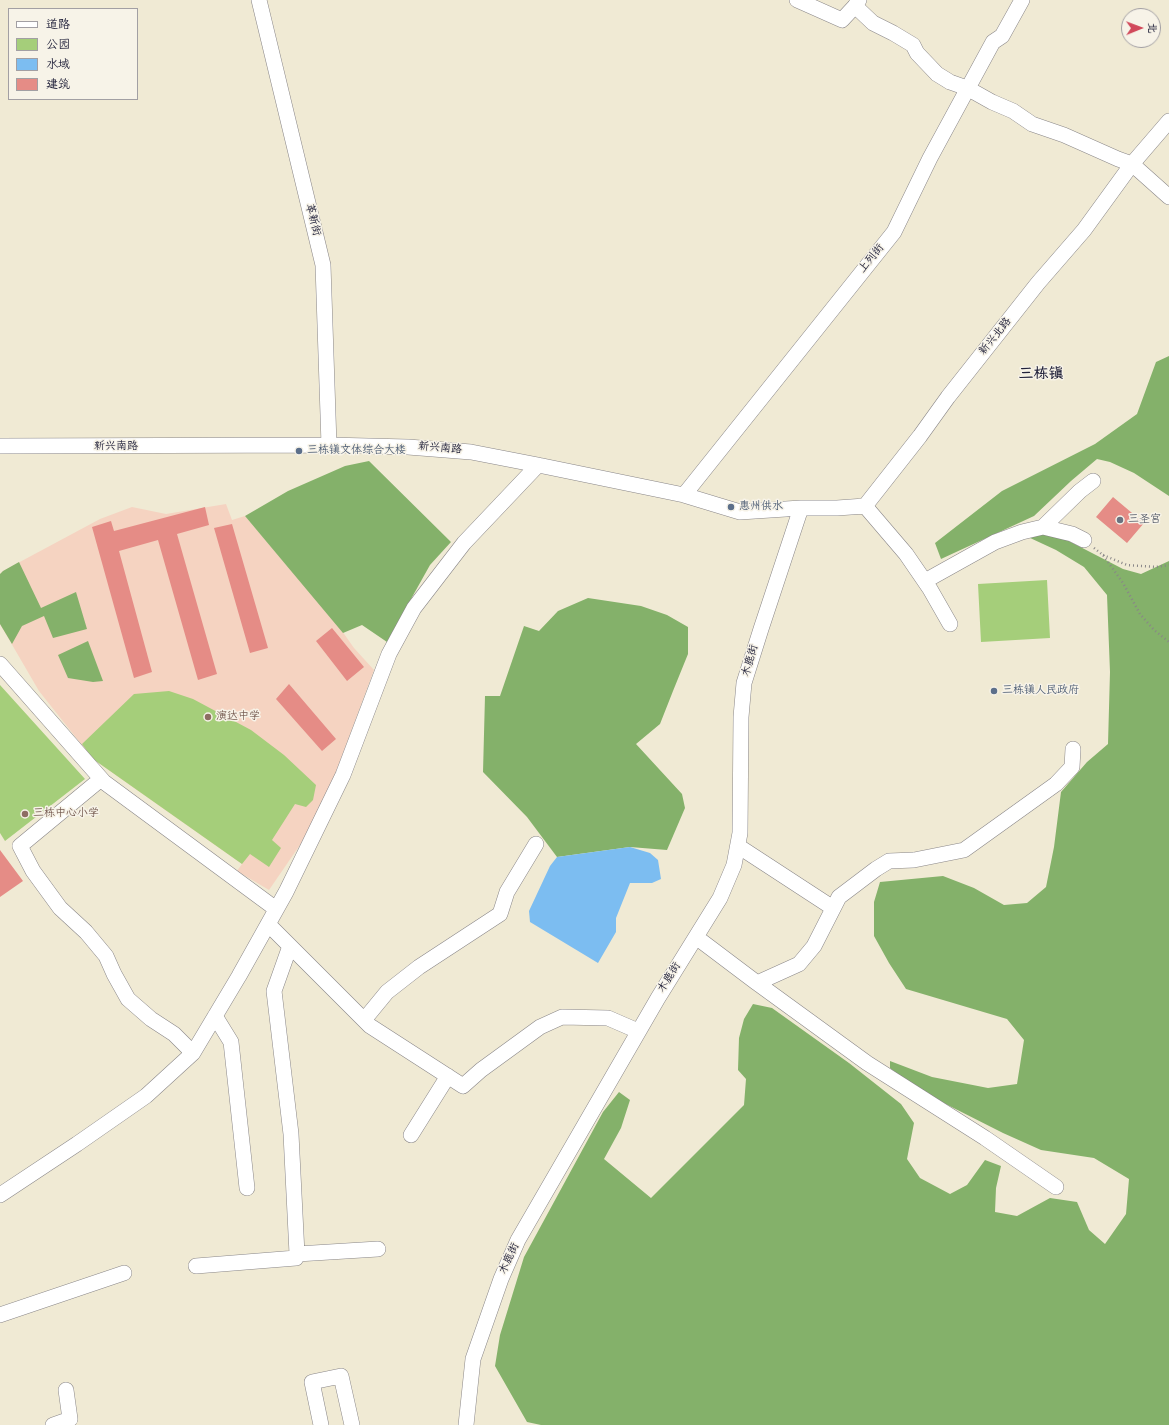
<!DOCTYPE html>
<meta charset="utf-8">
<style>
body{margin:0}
#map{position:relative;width:1169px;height:1425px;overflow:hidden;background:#f0ead4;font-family:Kalam,"LXGW WenKai TC",sans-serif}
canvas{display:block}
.legend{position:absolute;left:8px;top:8px;width:130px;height:92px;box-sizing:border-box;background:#f7f3e8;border:1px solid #a29fa3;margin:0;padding:5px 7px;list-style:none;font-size:12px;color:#22223b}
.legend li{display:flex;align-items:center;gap:8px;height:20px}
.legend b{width:20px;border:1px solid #a29fa3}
.north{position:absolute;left:1121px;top:8px;width:40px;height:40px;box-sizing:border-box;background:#f7f3e8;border:1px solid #a29fa3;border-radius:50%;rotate:89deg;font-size:11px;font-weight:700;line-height:16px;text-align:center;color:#22223b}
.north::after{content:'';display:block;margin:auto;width:14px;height:18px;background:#d1495b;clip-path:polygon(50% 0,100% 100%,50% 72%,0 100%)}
</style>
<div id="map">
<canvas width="1169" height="1425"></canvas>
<ul class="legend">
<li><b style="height:5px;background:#fff"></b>道路</li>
<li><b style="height:11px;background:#a5ce7a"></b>公园</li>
<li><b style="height:11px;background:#7cbdf1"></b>水域</li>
<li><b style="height:11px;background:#e58c86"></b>建筑</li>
</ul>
<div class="north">北</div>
</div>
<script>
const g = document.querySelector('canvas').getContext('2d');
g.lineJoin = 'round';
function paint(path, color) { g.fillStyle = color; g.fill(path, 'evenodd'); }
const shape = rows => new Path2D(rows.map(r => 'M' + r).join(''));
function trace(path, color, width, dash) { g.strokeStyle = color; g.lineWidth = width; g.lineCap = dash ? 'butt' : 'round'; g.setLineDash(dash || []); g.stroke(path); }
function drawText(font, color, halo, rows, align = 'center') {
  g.font = font + ' Kalam,"LXGW WenKai TC",sans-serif'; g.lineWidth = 3; g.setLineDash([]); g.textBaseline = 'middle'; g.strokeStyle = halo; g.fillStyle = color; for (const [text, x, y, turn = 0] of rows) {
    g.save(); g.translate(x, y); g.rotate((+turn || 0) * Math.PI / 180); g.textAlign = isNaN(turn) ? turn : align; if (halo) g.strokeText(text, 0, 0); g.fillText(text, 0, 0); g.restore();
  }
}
paint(shape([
 [226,504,232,520,245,516,335,621,354,648,374,670,335,775,313,826,269,890,237,871,242,864,93,759,39,691,0,624,0,574,3,571,100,519,132,507,166,514]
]), '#f5d3c1');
paint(shape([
 [1047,580,1050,638,981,642,978,584],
 [0,685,85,779,5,841,0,833],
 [169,691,193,699,251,730,284,755,316,785,313,800,306,807,295,804,272,840,281,848,269,867,250,854,242,864,93,759,82,744,134,694]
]), '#a5ce7a');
paint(shape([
 [1169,356,1169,496,1134,473,1110,462,1097,459,1071,481,1034,516,941,559,935,543,1002,491,1095,444,1137,414,1156,362],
 [369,461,451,542,430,565,387,642,362,625,343,633,245,516,288,491,345,466],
 [1035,534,1049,534,1061,537,1123,569,1141,574,1169,561,1169,1425,541,1425,527,1422,495,1366,500,1335,524,1257,603,1112,619,1092,630,1100,621,1128,604,1159,651,1198,744,1105,746,1079,738,1070,739,1038,744,1019,753,1004,772,1008,849,1063,901,1104,914,1123,907,1159,920,1178,950,1194,967,1185,985,1160,1001,1166,996,1188,995,1212,1017,1216,1050,1198,1077,1202,1089,1230,1105,1244,1126,1214,1129,1179,1094,1158,1041,1150,1003,1133,914,1088,890,1068,890,1061,932,1077,988,1088,1017,1084,1024,1040,1007,1019,906,989,889,963,874,936,874,902,880,882,943,876,974,888,1004,905,1027,903,1046,887,1054,847,1061,792,1087,762,1108,744,1110,672,1107,595,1084,567,1056,550,1028,537],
 [19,562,41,608,76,592,87,629,53,638,44,616,22,626,12,644,0,624,0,574,3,571],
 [588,598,641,606,667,615,688,627,688,654,673,691,660,724,636,744,682,794,685,808,667,850,630,847,557,857,527,817,483,772,485,696,500,696,524,626,539,631,558,611],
 [88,641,103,681,93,682,68,678,58,655]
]), '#84b16a');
paint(shape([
 [630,847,650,853,658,860,661,879,652,883,630,883,616,918,616,932,598,963,530,922,529,911,550,866,557,857]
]), '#7cbdf1');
paint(shape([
 [1113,497,1144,523,1127,543,1096,517],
 [205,507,209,525,177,534,217,674,198,680,158,540,119,551,152,672,134,678,92,527,111,521,114,531],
 [232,524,268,648,250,653,214,528],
 [332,628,364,667,347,681,316,641],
 [289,684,336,739,322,751,276,699],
 [0,850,23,881,0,897]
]), '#e58c86');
const minor = shape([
 [259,0,323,265,329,445],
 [797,0,842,20,855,6,859,0],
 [855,6,873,23,893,33,913,45,917,53,937,74,950,82,967,88,992,102,1013,111,1032,124,1064,135,1118,159,1132,164,1169,197],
 [0,446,329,445,408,447,471,452,538,465,684,495,740,512,801,508,837,508,865,506,920,436,948,397,1038,283,1084,230,1132,164,1169,121],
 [684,495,894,232,930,158,993,42,1002,36,1022,0],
 [865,506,906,554,930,589,950,624],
 [1043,527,1080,491,1093,481],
 [925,581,995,542,1022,532,1043,527,1072,534,1084,540],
 [0,664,104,782,276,909],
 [101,779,20,846,33,871,60,908,86,932,106,956,114,974,128,999,151,1019,174,1034,193,1053],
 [738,846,833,908],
 [268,924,370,1026,463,1086,481,1070,540,1027,562,1017,608,1018,638,1031],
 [696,937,757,983,799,964,814,946,839,897,876,869,889,861,914,860,964,850,1056,784,1072,767,1073,749],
 [757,983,867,1063,985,1138,1056,1187],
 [215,1016,231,1042,247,1188],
 [364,1020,387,992,419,967,500,914,507,892,536,844],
 [411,1135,448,1076],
 [0,1195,77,1144,146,1096,193,1053,239,976,286,892,343,775,389,654,414,608,464,543,538,465],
 [297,1254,378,1249],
 [196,1266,296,1258,297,1254,291,1134,274,991,290,946],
 [0,1315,124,1273],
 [53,1425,70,1419,66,1390],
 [321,1425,312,1382,341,1376,352,1425],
 [466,1425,473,1359,501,1279,518,1240,658,998,720,898,734,865,740,833,741,717,744,683,761,629,801,508]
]);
trace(minor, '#898688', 16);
trace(shape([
 [1094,548,1103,555,1123,583,1140,614,1154,630,1169,642],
 [1103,555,1127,565,1156,567,1169,565]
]), '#898688', 2.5, [1, 3]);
trace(minor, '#fff', 15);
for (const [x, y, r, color] of [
 [299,451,4,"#5c6f8a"],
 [731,507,4,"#5c6f8a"],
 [1120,520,4,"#6b7280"],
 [994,691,4,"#5c6f8a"],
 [208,717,4,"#8d6e63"],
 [25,814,4,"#8d6e63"]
]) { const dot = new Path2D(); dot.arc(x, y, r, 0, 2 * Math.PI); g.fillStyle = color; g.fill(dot); trace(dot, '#f7f3e8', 1.5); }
drawText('11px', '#22223b', '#f7f3e8', [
 ["革新街",312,220,76],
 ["上列街",872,259,-51],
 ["新兴北路",996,337,-51],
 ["新兴南路",116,447],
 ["新兴南路",440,449,5],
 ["木鹿街",751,661,-74],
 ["木鹿街",670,978,-58],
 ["木鹿街",510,1259,-65]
]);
drawText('11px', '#4e5e75', '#f7f3e8', [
 ["三栋镇文体综合大楼",307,451],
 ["惠州供水",739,507],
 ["三栋镇人民政府",1002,691]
], 'left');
drawText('11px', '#5b616d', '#f7f3e8', [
 ["三圣宫",1128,520]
], 'left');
drawText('11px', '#785e54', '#f7f3e8', [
 ["演达中学",216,717],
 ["三栋中心小学",33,814]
], 'left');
drawText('bold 15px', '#22223b', '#f7f3e8', [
 ["三栋镇",1041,375]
]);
</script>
